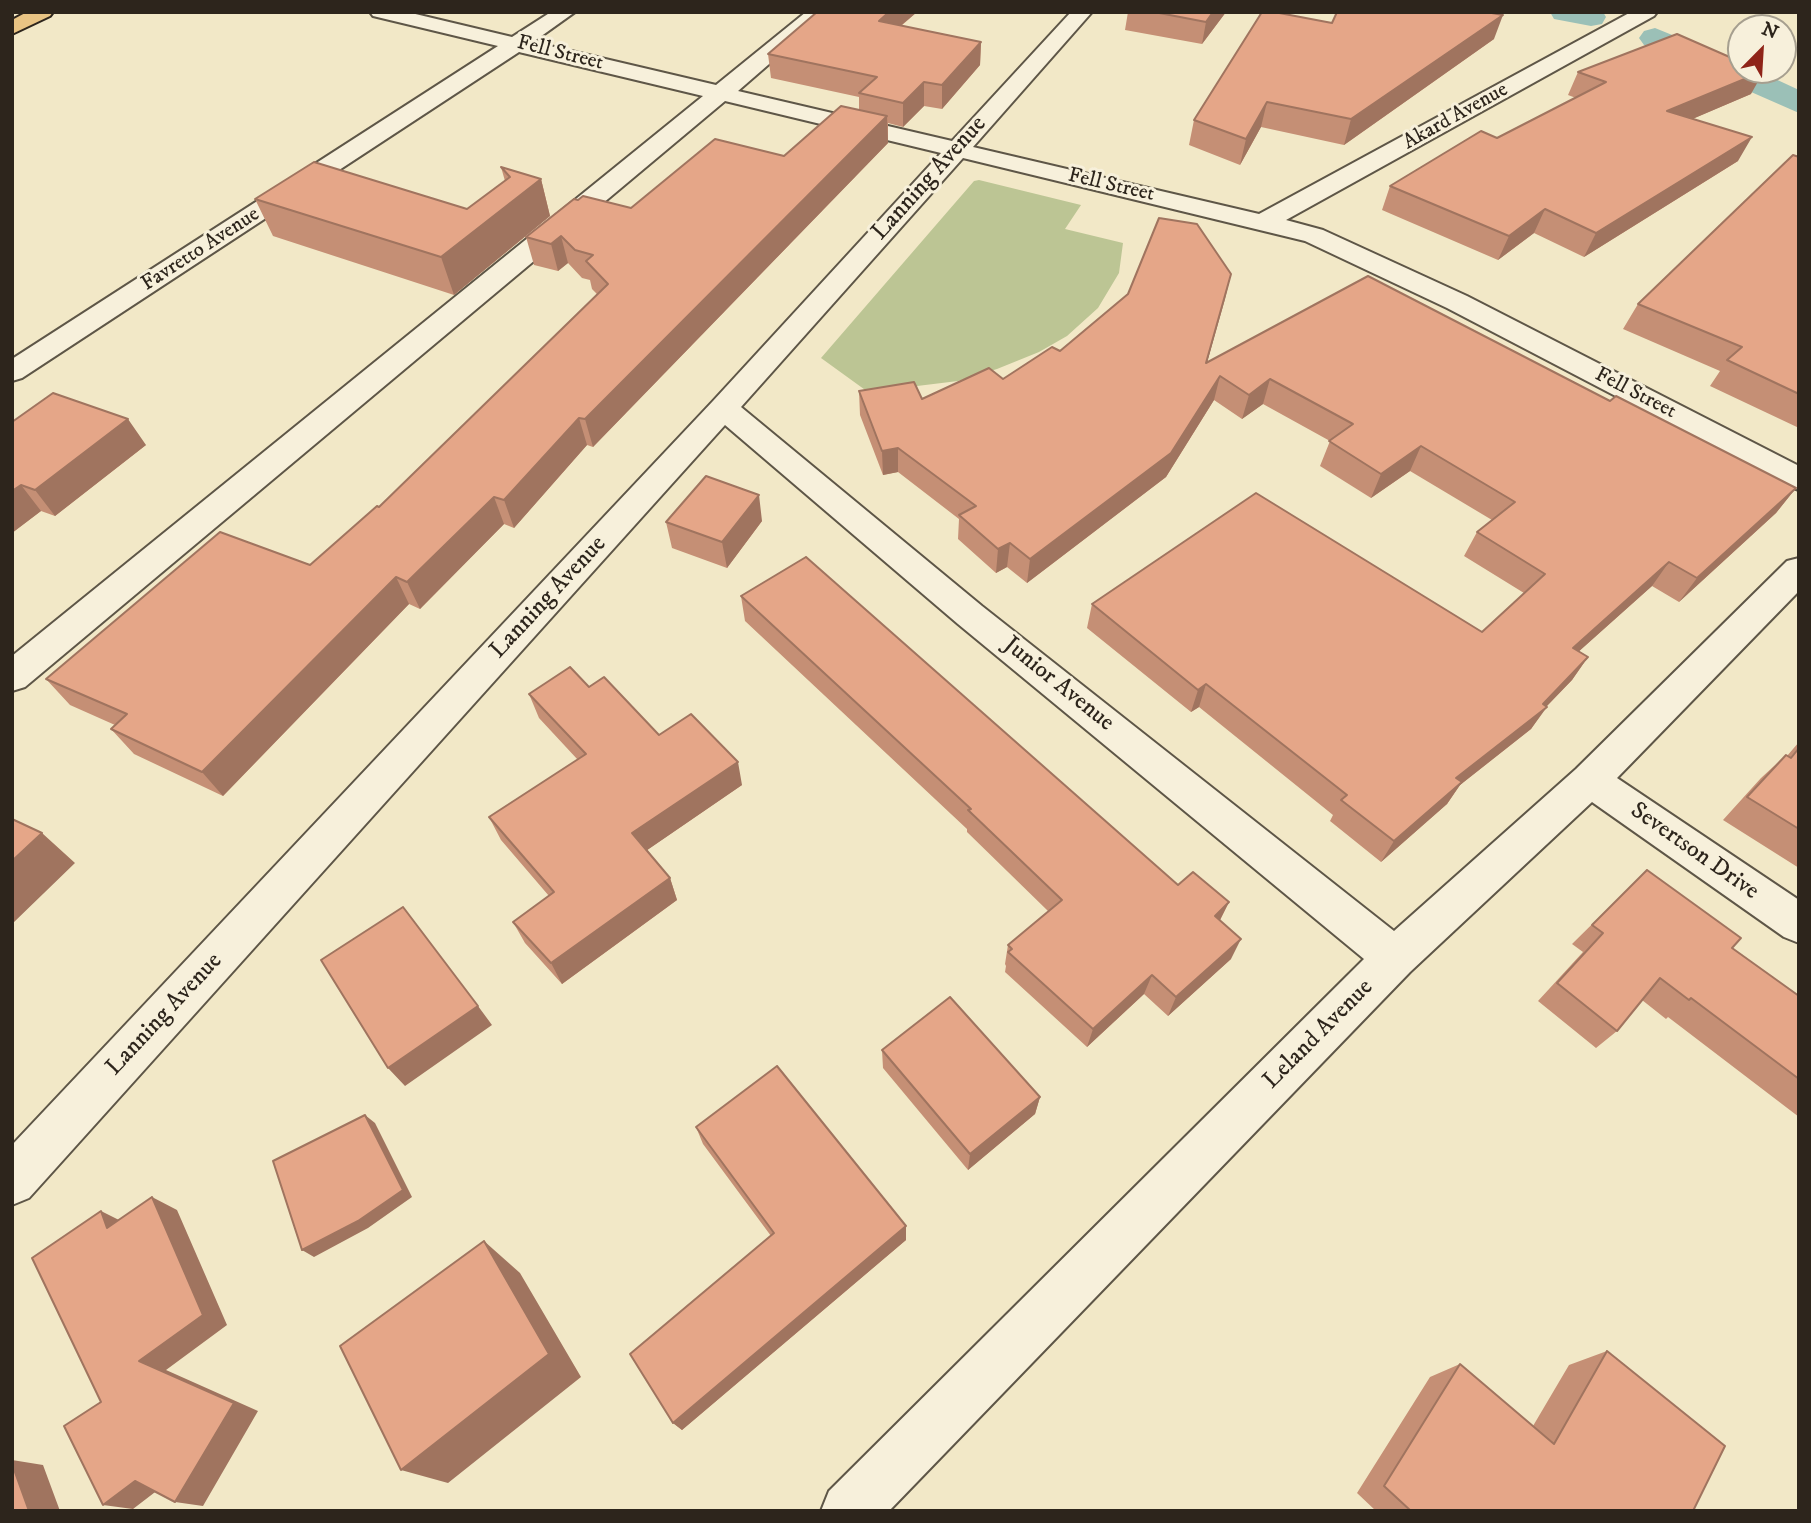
<!DOCTYPE html>
<style>
body{margin:0}
#map{position:relative;width:1811px;height:1523px;overflow:hidden;background:#f2e8c7;font-family:"IM FELL DW Pica",serif}
canvas{display:block}
.frame{position:absolute;inset:0;border:14px solid #2d251c;pointer-events:none}
.north{position:absolute;left:1727px;top:14px;width:70px;height:70px;box-sizing:border-box;background:#f7f0db;border:2px solid #a69f8f;border-radius:50%;rotate:24deg;font-size:19px;font-weight:700;line-height:28px;text-align:center;color:#2d251c}
.north::after{content:'';display:block;margin:auto;width:24px;height:32px;background:#8f2418;clip-path:polygon(50% 0,100% 100%,50% 72%,0 100%)}
</style>
<div id="map">
<canvas width="1811" height="1523"></canvas>
<div class="frame"></div>
<div class="north">N</div>
</div>
<script>
const g = document.querySelector('canvas').getContext('2d');
g.lineJoin = 'round';
function paint(path, color) { g.fillStyle = color; g.fill(path, 'evenodd'); }
const shape = rows => new Path2D(rows.map(r => 'M' + r).join(''));
function trace(path, color, width, dash) { g.strokeStyle = color; g.lineWidth = width; g.lineCap = dash ? 'butt' : 'round'; g.setLineDash(dash || []); g.stroke(path); }
function drawText(font, color, halo, rows, align = 'center') {
  g.font = font + ' "IM FELL DW Pica",serif'; g.lineWidth = 6; g.setLineDash([]); g.textBaseline = 'middle'; g.strokeStyle = halo; g.fillStyle = color; for (const [text, x, y, turn = 0] of rows) {
    g.save(); g.translate(x, y); g.rotate((+turn || 0) * Math.PI / 180); g.textAlign = isNaN(turn) ? turn : align; if (halo) g.strokeText(text, 0, 0); g.fillText(text, 0, 0); g.restore();
  }
}
paint(shape([
 [979,180,1081,205,1065,229,1123,243,1119,273,1098,308,1067,336,1039,352,997,369,958,381,868,392,821,358,974,181]
]), '#bcc594');
paint(shape([
 [1550,12,1603,12,1606,17,1602,24,1591,26,1554,19,1550,12],
 [1655,28,1741,63,1741,70,1756,70,1799,90,1799,113,1644,45,1639,38,1644,31,1655,28]
]), '#9bc0b7');
const minor = shape([
 [370,12,407,12,512,37,551,12,575,12,533,42,716,85,806,12,829,12,738,91,952,141,1071,12,1092,12,973,147,1259,214,1631,12,1657,12,1654,16,1286,220,1323,230,1467,296,1799,466,1799,490,1788,486,1447,308,1305,241,963,158,741,407,982,606,1394,931,1576,769,1787,561,1799,558,1799,591,1617,778,1799,900,1799,943,1784,937,1592,802,1410,972,889,1511,821,1511,829,1491,1364,959,958,624,725,425,29,1198,12,1205,12,1145,713,401,941,153,725,101,25,687,12,691,12,656,703,96,519,52,22,378,12,381,12,359,498,46,373,16,370,12]
]);
const major = shape([
 [27,12,53,12,50,16,12,34,12,20,27,12]
]);
trace(minor, '#5e5647', 4);
trace(major, '#2d251c', 4);
paint(minor, '#f7f0db');
paint(major, '#e9c484');
paint(shape([
 [817,12,917,12,901,26,981,42,980,65,942,109,924,106,903,127,888,123,888,143,593,447,587,445,514,528,504,524,420,609,409,604,223,796,134,754,111,729,115,725,70,705,46,679,310,565,379,507,598,295,592,289,590,280,582,278,568,263,558,271,534,265,526,237,578,200,631,208,784,156,859,110,859,97,771,78,768,54],
 [1128,12,1226,12,1202,44,1125,30],
 [1332,23,1494,39,1344,145,1261,127,1240,165,1189,145,1194,120],
 [1578,72,1751,94,1692,119,1738,161,1584,257,1534,233,1498,260,1382,210,1390,186,1497,138,1576,98,1568,95],
 [1799,157,1799,428,1710,386,1720,371,1623,329,1638,304],
 [501,167,541,179,550,216,454,295,273,236,255,199,467,209,505,181],
 [1231,274,1207,362,1610,401,1796,488,1776,513,1679,602,1652,586,1579,651,1588,657,1572,680,1546,707,1531,729,1460,785,1447,804,1381,862,1330,821,1333,815,1199,707,1191,712,1087,628,1092,604,1482,632,1524,593,1464,556,1477,532,1492,520,1410,471,1371,498,1320,466,1330,441,1263,404,1242,419,1214,400,1166,477,1027,583,1007,567,996,573,958,539,959,519,898,472,883,475,860,415,859,391,922,399,1003,379,1060,351],
 [12,422,146,445,55,516,41,511,12,533],
 [762,521,727,568,672,548,666,522],
 [741,596,1178,885,1229,902,1220,920,1231,959,1168,1016,1144,994,1087,1047,1005,972,1006,966,1005,964,1008,945,1048,911,967,832,967,829,745,621],
 [589,687,659,735,742,785,647,850,670,878,677,900,562,984,525,943,513,922,549,896,501,840,489,817,578,760,539,718,529,694],
 [1799,742,1799,868,1723,820,1761,778,1786,755,1787,756],
 [1647,870,1732,948,1799,996,1799,1117,1668,1017,1666,1019,1642,1000,1617,1031,1596,1048,1538,1001,1583,952,1572,944],
 [882,1050,1040,1097,1035,1114,968,1170,883,1068],
 [696,1127,906,1226,906,1240,682,1430,673,1423,771,1236,703,1144],
 [1607,1351,1693,1511,1376,1511,1357,1493,1430,1377,1460,1364,1533,1426,1569,1365]
]), '#c58f75');
paint(shape([
 [889,12,917,12,879,44,879,21],
 [1213,12,1226,12,1202,44,1206,22],
 [1503,15,1494,39,1344,145,1351,119],
 [981,42,980,65,942,109,942,85],
 [1764,71,1751,94,1655,135,1667,111],
 [924,82,924,106,903,127,903,103],
 [1267,102,1261,127,1240,165,1246,139],
 [887,116,888,143,593,447,585,419],
 [1752,137,1738,161,1584,257,1596,233],
 [541,179,550,216,454,295,441,257],
 [1545,209,1534,233,1498,260,1509,236],
 [561,236,568,263,558,271,551,244],
 [1231,274,1225,299,1200,387,1206,363],
 [1220,376,1214,400,1166,477,1027,583,1030,559],
 [1270,379,1263,404,1242,419,1249,395],
 [579,418,587,445,514,528,504,500],
 [128,419,146,445,55,516,35,490],
 [1421,446,1410,471,1371,498,1381,474],
 [898,448,898,472,883,475,882,451],
 [21,485,41,511,12,533,12,491],
 [1796,488,1776,513,1679,602,1697,578],
 [759,495,762,521,727,568,722,542],
 [494,497,504,524,420,609,407,582],
 [1010,543,1007,567,996,573,998,549],
 [1669,562,1652,586,1557,671,1573,648],
 [396,577,409,604,223,796,202,772],
 [1588,657,1572,680,1544,709,1547,707,1531,729,1460,785,1447,804,1381,862,1394,841,1456,778,1543,704],
 [1206,684,1199,707,1191,712,1198,690],
 [738,762,742,785,640,855,632,833],
 [42,833,75,863,12,924,12,861],
 [670,878,677,900,562,984,551,963],
 [1229,902,1219,922,1215,916],
 [1241,939,1231,959,1168,1016,1176,997],
 [1152,975,1144,994,1087,1047,1093,1029],
 [478,1006,492,1025,405,1086,388,1068],
 [1040,1097,1035,1114,968,1170,970,1154],
 [365,1115,375,1123,412,1197,368,1228,314,1257,302,1250],
 [152,1197,177,1210,227,1325,166,1370,258,1411,203,1506,175,1502,139,1361],
 [101,1211,127,1224,107,1228],
 [906,1226,906,1240,682,1430,673,1423],
 [484,1241,520,1273,581,1377,448,1483,401,1470],
 [12,1460,43,1465,60,1511,29,1511,12,1464],
 [135,1481,163,1486,133,1509,103,1505]
]), '#a0745f');
const building = shape([
 [817,12,889,12,879,21,981,42,942,85,924,82,903,103,859,93,877,77,768,54,817,12],
 [1154,12,1213,12,1206,22,1154,12],
 [1262,12,1274,12,1332,23,1337,12,1486,12,1503,15,1351,119,1267,102,1246,139,1194,120,1262,12],
 [1677,34,1741,62,1741,70,1761,70,1764,71,1667,111,1752,137,1596,233,1545,209,1509,236,1390,186,1481,131,1497,138,1606,82,1578,72,1677,34],
 [841,106,887,116,585,419,579,418,504,500,494,497,407,582,396,577,202,772,111,729,127,714,46,679,220,532,310,565,377,506,379,507,608,284,586,261,593,255,575,250,561,236,551,244,526,237,574,199,578,200,583,196,631,208,715,139,784,156,841,106],
 [1793,155,1799,157,1799,394,1727,360,1742,347,1638,304,1793,155],
 [314,162,467,209,510,177,501,167,541,179,441,257,255,199,314,162],
 [1159,218,1197,224,1231,274,1206,363,1368,276,1610,401,1616,396,1796,488,1697,578,1669,562,1573,648,1588,657,1543,704,1547,707,1456,778,1462,782,1394,841,1341,800,1347,795,1206,684,1198,690,1092,604,1256,493,1482,632,1545,574,1477,532,1515,502,1421,446,1381,474,1329,441,1353,424,1270,379,1249,395,1220,376,1171,453,1030,559,1010,543,998,549,959,515,976,506,898,448,882,451,859,391,914,382,922,399,989,368,1003,379,1052,347,1060,351,1128,294,1159,218],
 [53,393,128,419,35,490,21,485,12,491,12,422,53,393],
 [706,476,759,495,722,542,666,522,706,476],
 [806,557,1178,885,1193,872,1229,902,1215,916,1241,939,1176,997,1152,975,1093,1029,1008,952,1012,949,1008,945,1062,900,968,810,971,809,741,596,806,557],
 [570,667,589,687,604,677,659,735,691,714,738,762,632,833,670,878,551,963,513,922,554,892,489,817,586,754,529,694,570,667],
 [1799,748,1799,829,1747,797,1786,755,1791,758,1799,748],
 [12,819,42,833,12,861,12,819],
 [1647,870,1741,938,1732,948,1799,996,1799,1079,1691,998,1689,1000,1660,978,1617,1031,1557,983,1603,933,1592,925,1647,870],
 [403,907,478,1006,388,1068,321,960,403,907],
 [950,997,1040,1097,970,1154,882,1050,950,997],
 [777,1066,906,1226,673,1423,630,1354,774,1233,696,1127,777,1066],
 [365,1115,403,1190,358,1221,302,1250,273,1161,365,1115],
 [152,1197,203,1315,139,1361,234,1403,175,1502,135,1481,103,1505,64,1426,101,1402,32,1258,101,1211,107,1228,152,1197],
 [484,1241,549,1354,401,1470,340,1346,484,1241],
 [1607,1351,1725,1446,1693,1511,1411,1511,1384,1486,1460,1364,1554,1444,1607,1351],
 [12,1464,29,1511,12,1511,12,1464]
]);
paint(building, '#e5a688');
trace(building, '#a0745f', 2);
drawText('21px', '#2d251c', '#f7f0db', [
 ["Fell Street",560,54,14],
 ["Akard Avenue",1456,117,-29],
 ["Fell Street",1111,186,13],
 ["Favretto Avenue",201,250,-33],
 ["Fell Street",1635,394,27]
]);
drawText('24px', '#2d251c', '#f7f0db', [
 ["Lanning Avenue",930,179,-48],
 ["Lanning Avenue",549,598,-47],
 ["Junior Avenue",1058,685,39],
 ["Severtson Drive",1694,852,35],
 ["Lanning Avenue",165,1015,-47],
 ["Leland Avenue",1319,1035,-45]
]);
</script>
